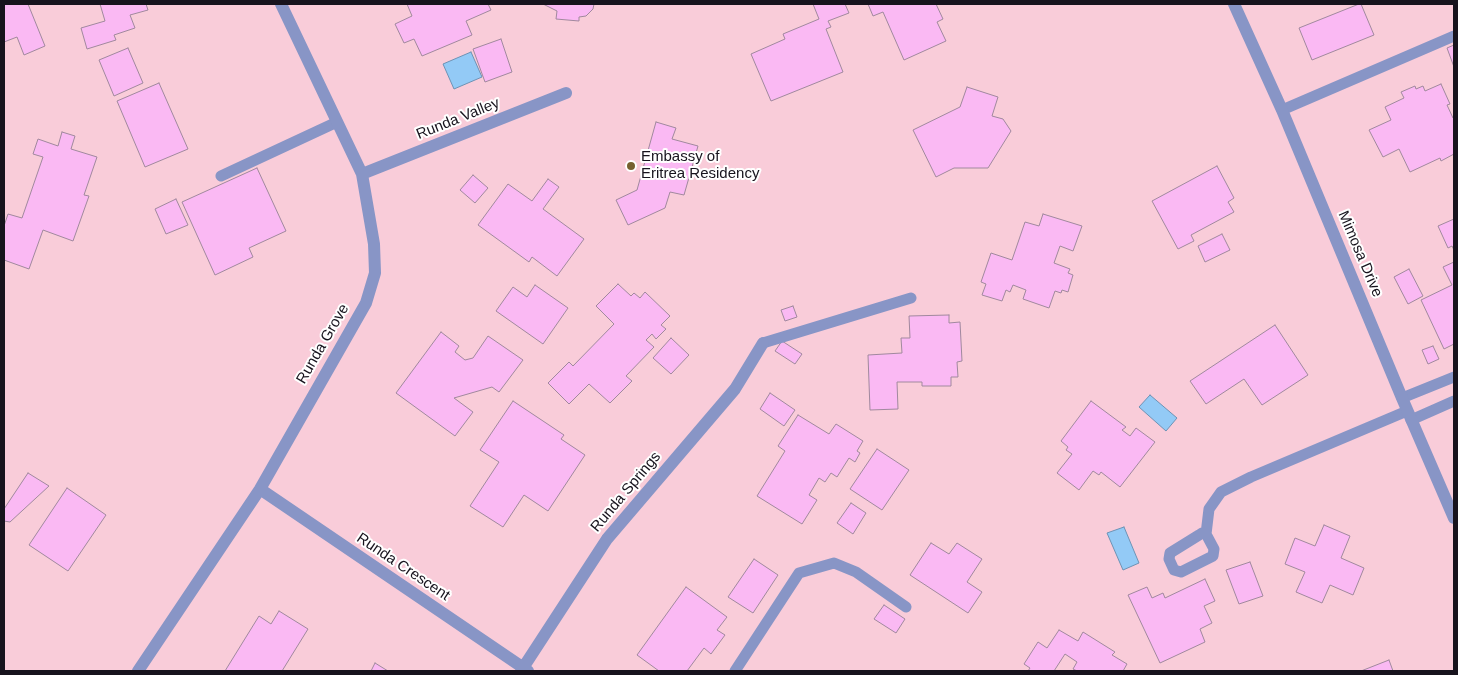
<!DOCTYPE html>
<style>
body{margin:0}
#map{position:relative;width:1458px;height:675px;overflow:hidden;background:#f6f2fe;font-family:Arial,sans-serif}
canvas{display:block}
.frame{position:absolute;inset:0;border:5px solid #17131d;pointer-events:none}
</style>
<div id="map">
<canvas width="1458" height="675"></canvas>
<div class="frame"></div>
</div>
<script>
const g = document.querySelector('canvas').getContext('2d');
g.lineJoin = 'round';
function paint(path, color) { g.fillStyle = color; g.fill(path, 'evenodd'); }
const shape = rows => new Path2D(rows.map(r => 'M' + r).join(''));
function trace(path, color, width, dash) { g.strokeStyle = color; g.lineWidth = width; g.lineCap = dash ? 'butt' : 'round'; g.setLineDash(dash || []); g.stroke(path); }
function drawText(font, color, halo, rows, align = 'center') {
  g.font = font + ' Arial,sans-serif'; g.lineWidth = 4; g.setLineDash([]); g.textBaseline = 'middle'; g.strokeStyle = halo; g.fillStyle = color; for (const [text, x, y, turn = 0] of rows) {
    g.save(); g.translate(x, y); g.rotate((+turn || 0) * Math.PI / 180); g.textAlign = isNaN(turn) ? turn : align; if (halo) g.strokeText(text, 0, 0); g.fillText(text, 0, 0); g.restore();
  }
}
paint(shape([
 [4,4,1454,4,1454,671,4,671]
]), '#f9ccd9');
const water = shape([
 [471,52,482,77,454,89,443,64,471,52],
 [1150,395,1177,418,1166,431,1139,407,1150,395],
 [1124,527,1139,563,1123,570,1107,533,1124,527]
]);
paint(water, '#93caf6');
trace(water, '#6e93b5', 1);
const building = shape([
 [4,4,28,4,45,46,24,55,17,37,4,42,4,4],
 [100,4,146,4,148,10,130,15,135,28,114,35,116,40,87,49,81,28,105,21,100,4],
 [407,4,488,4,491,10,466,21,472,35,422,56,414,39,404,43,395,24,412,16,407,4],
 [543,4,594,4,593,9,586,16,579,17,579,21,556,19,557,11,543,4],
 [813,4,845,4,849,13,828,21,831,27,826,29,843,72,771,101,751,54,785,39,783,34,819,19,813,4],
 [868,4,936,4,943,19,937,22,946,41,904,60,883,12,873,16,868,4],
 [1359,4,1361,4,1374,35,1312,60,1299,28,1359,4],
 [501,39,512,72,485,82,473,49,501,39],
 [1454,45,1454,67,1447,48,1454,45],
 [128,48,143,83,114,96,99,60,128,48],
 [159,83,188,149,145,167,117,101,159,83],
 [1441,84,1450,104,1447,105,1453,118,1454,118,1454,154,1441,161,1440,158,1410,172,1399,149,1383,157,1369,130,1391,120,1385,107,1404,98,1401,92,1415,86,1416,89,1423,86,1425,91,1441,84],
 [967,87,998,97,992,116,1003,119,1011,131,988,168,954,168,936,177,913,130,960,107,967,87],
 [656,122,676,128,672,139,698,146,684,195,670,192,665,208,628,225,616,200,637,190,656,122],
 [62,132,75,136,71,149,97,157,84,195,89,196,73,241,43,230,29,269,4,260,4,226,8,214,22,218,43,157,33,154,38,139,58,146,62,132],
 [1217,166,1234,198,1228,202,1234,212,1191,235,1194,241,1178,249,1152,201,1217,166],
 [257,168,286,231,249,248,253,257,215,275,182,202,257,168],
 [473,175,488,188,475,203,460,190,473,175],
 [548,179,559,187,543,209,584,239,557,276,532,257,529,262,478,225,508,184,532,201,548,179],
 [176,199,188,225,166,234,155,209,176,199],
 [1043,214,1082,226,1073,251,1060,246,1054,263,1070,269,1068,273,1073,275,1068,292,1062,290,1061,293,1055,291,1049,308,1023,299,1026,290,1013,285,1010,292,1006,290,1002,301,982,295,986,284,981,282,991,253,1012,260,1025,222,1039,226,1043,214],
 [1454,219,1454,250,1452,246,1448,248,1438,226,1454,219],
 [1222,234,1230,250,1205,262,1198,246,1222,234],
 [1454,262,1454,344,1444,349,1421,300,1452,285,1443,267,1454,262],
 [1409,269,1423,296,1408,304,1394,277,1409,269],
 [618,284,631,296,634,293,640,298,645,292,670,316,661,325,666,329,656,339,652,334,646,340,654,347,626,376,632,381,610,403,589,384,569,404,548,383,569,362,573,366,614,324,596,306,618,284],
 [535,285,568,308,543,344,496,311,513,287,527,297,535,285],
 [793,306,797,317,785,321,781,310,793,306],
 [949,315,949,323,960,322,962,361,957,362,958,377,951,377,951,386,922,386,922,382,897,382,898,409,870,410,868,355,902,353,901,338,910,338,909,316,949,315],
 [1275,325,1308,375,1262,405,1244,379,1206,404,1190,381,1275,325],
 [441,332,459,346,455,352,465,360,473,358,488,336,523,360,499,392,492,387,454,398,473,412,455,436,396,393,441,332],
 [671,338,689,355,671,374,653,358,671,338],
 [782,341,802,354,795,364,775,351,782,341],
 [1433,346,1439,359,1428,364,1422,350,1433,346],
 [770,393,795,410,784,426,760,409,770,393],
 [513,401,564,435,561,439,585,455,548,511,524,495,503,527,470,506,499,462,480,450,513,401],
 [1091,401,1126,427,1122,430,1130,436,1136,428,1155,442,1120,487,1101,472,1099,475,1093,471,1079,490,1057,473,1072,454,1066,450,1068,447,1061,441,1091,401],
 [798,415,829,434,836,424,863,441,857,451,860,453,855,462,849,458,837,477,831,473,825,482,819,478,809,495,817,500,802,524,757,496,785,451,778,446,798,415],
 [877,449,909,470,882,510,850,489,877,449],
 [28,473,49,486,10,522,4,521,4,509,28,473],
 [67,488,106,515,68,571,29,545,67,488],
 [851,503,866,513,853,534,837,523,851,503],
 [1324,525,1350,536,1341,558,1364,568,1353,595,1330,585,1322,603,1296,592,1305,572,1285,564,1295,538,1315,546,1324,525],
 [931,543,949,554,957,543,982,559,967,582,982,592,968,613,910,575,931,543],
 [754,559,778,575,753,613,728,597,754,559],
 [1250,562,1263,596,1239,604,1226,570,1250,562],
 [1205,579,1215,601,1204,606,1212,623,1200,629,1205,642,1160,663,1128,595,1147,587,1152,598,1163,593,1165,598,1205,579],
 [686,587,727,617,717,630,725,635,711,654,704,648,687,671,659,671,637,655,686,587],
 [884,605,905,619,896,633,874,619,884,605],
 [279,611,308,629,282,671,225,671,259,616,271,624,279,611],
 [1059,630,1078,641,1083,632,1115,652,1112,655,1127,664,1123,671,1077,671,1073,669,1077,662,1065,654,1054,671,1028,671,1030,668,1024,664,1038,642,1047,648,1059,630],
 [1389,660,1393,671,1361,671,1389,660],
 [375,663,388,671,371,671,375,663]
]);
paint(building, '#fab9f3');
trace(building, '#a1899e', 1);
trace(shape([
 [1282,110,1454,36],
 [221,176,337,122],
 [763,343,911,298],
 [1402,398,1454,377],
 [1411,420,1454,401],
 [1206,534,1202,533,1199,535,1170,553,1169,559,1174,570,1181,572,1213,556,1214,549,1206,534,1209,509,1221,492,1251,477,1407,411],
 [735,671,799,573,834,563,856,572,906,607]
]), '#8895c6', 11);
trace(shape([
 [1234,4,1282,110,1402,398,1454,518],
 [362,174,566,93],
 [260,489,528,671],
 [138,671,260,489,366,303,375,273,374,244,362,174,281,4],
 [521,671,607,539,735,389,763,343]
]), '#8895c6', 12);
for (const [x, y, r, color] of [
 [631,166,5,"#76602f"]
]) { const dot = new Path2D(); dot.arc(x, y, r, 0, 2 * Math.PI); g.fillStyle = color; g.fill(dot); trace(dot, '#fff', 2); }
drawText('15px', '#17131d', '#fff', [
 ["Runda Valley",458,119,-22],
 ["Mimosa Drive",1360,254,67],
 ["Runda Grove",323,344,-60],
 ["Runda Springs",626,492,-50],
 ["Runda Crescent",403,567,34]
]);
drawText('15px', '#17131d', '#fff', [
 ["Embassy of",641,157],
 ["Eritrea Residency",641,174]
], 'left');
</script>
